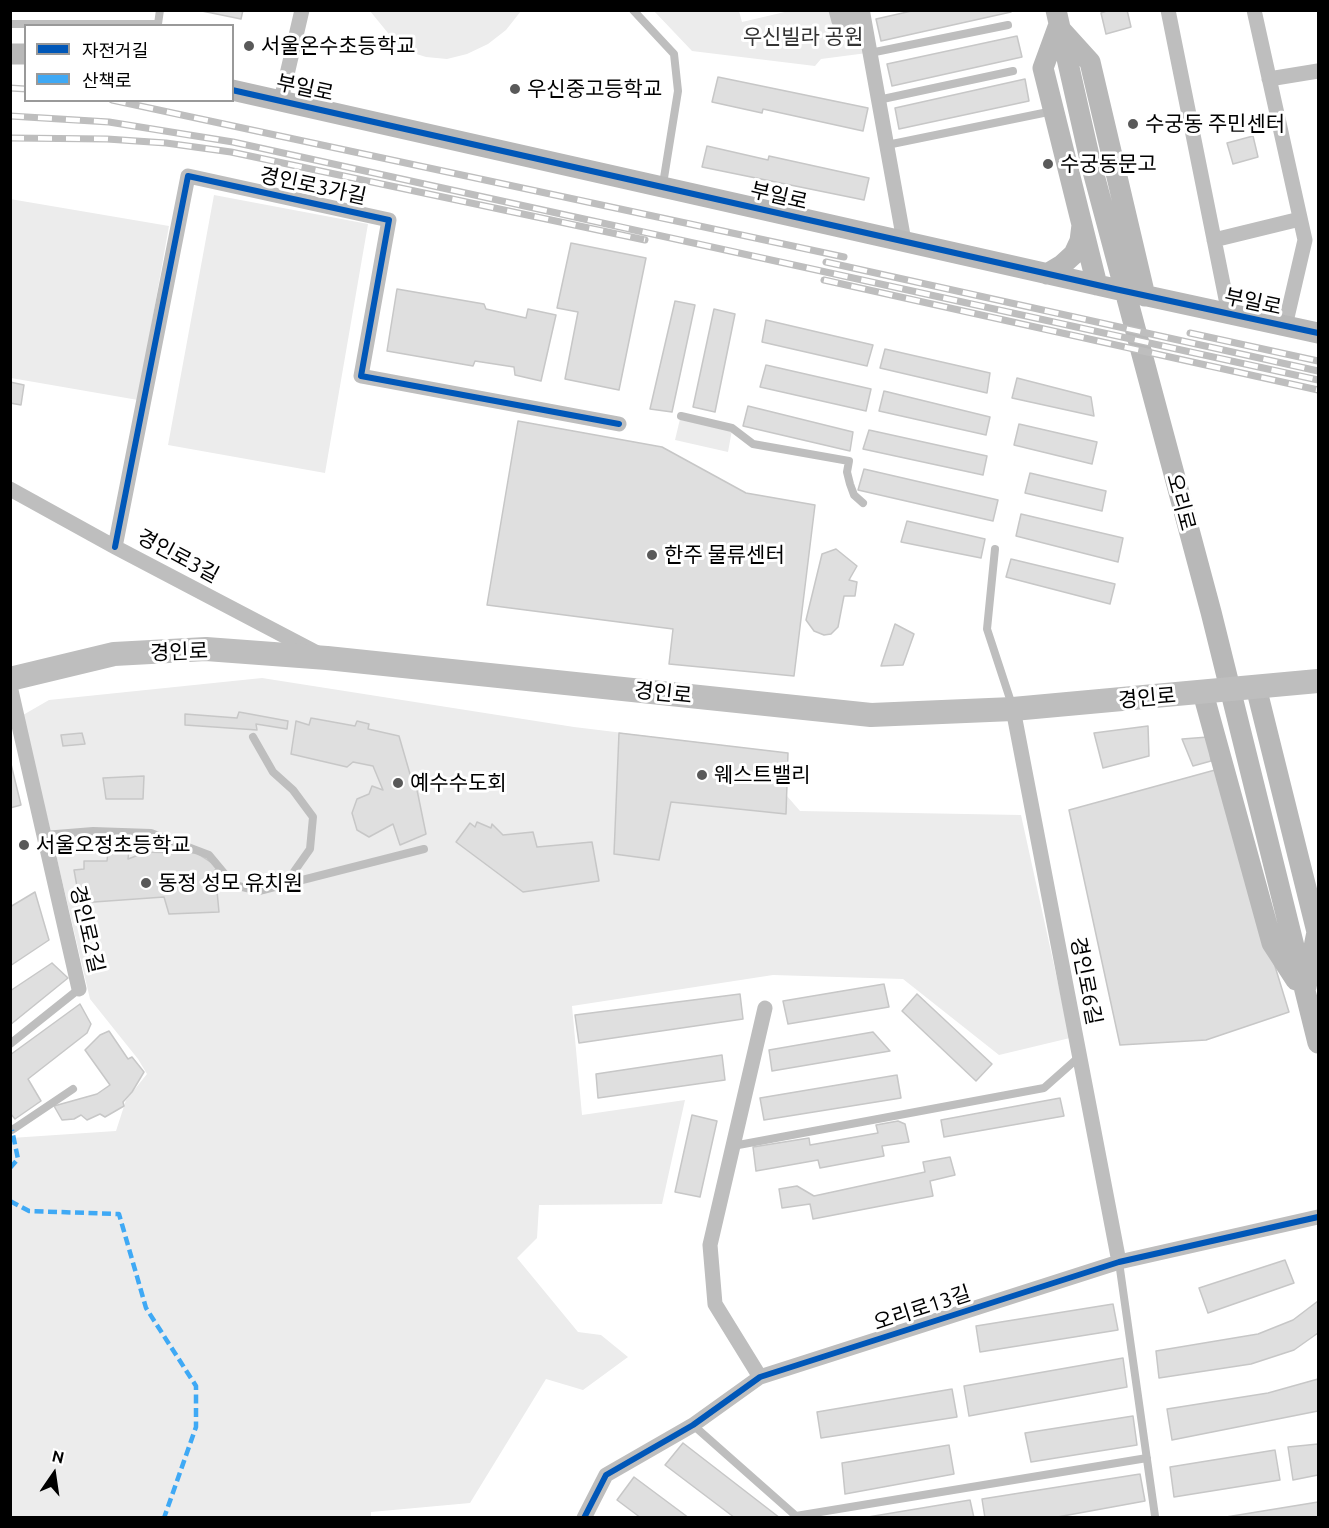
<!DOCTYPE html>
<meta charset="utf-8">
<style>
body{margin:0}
#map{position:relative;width:1329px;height:1528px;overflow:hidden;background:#fff;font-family:Ubuntu,"Noto Sans KR",sans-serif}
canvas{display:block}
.frame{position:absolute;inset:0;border:12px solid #000;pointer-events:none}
.legend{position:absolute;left:24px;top:24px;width:210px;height:78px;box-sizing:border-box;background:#fff;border:2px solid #999;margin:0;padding:8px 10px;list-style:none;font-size:18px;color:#000}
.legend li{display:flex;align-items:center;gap:12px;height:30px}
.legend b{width:30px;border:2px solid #999}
.north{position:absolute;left:24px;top:1444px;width:60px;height:60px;-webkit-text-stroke:4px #fff;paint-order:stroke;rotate:13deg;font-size:16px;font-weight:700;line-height:24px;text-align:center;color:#000}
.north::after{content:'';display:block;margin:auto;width:21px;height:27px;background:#000;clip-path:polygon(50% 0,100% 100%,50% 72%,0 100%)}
</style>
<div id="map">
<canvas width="1329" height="1528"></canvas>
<div class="frame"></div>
<ul class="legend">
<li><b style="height:8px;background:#0057b8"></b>자전거길</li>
<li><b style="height:8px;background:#3fa9f5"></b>산책로</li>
</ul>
<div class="north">N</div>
</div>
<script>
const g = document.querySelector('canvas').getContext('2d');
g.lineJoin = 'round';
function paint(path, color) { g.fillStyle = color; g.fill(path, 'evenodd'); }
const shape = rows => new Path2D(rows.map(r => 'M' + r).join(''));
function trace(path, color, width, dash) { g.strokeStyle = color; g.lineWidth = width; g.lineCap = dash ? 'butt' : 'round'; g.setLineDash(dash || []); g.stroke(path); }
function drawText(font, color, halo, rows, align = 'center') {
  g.font = font + ' Ubuntu,"Noto Sans KR",sans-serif'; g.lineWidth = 6; g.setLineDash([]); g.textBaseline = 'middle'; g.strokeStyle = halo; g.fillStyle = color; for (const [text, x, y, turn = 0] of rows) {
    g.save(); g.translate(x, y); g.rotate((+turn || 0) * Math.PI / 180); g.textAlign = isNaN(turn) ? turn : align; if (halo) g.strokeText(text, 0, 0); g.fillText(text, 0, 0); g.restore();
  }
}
paint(shape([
 [370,11,521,11,506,30,488,44,467,54,447,59,426,57,401,49],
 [654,11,739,11,742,22,789,11,834,11,857,17,867,53,821,59,815,66,692,51],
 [214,195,368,224,325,473,168,445],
 [10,199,169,226,138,400,11,378],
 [680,419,732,430,728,452,675,440],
 [262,678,574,727,788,753,787,796,800,811,1021,815,1070,1038,999,1055,903,979,773,975,572,1006,582,1115,685,1100,662,1204,539,1205,537,1238,517,1258,578,1332,601,1335,628,1357,583,1390,546,1379,470,1503,371,1512,371,1518,11,1518,11,1138,116,1131,126,1100,147,1074,138,1059,90,999,23,715,49,700]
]), '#ececec');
const building = shape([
 [197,10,243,10,241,19,197,10],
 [916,10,1011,10,1011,12,881,41,876,19,916,10],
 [1109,10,1127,10,1131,27,1106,34,1101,13,1109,10],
 [1017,36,1022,57,892,86,887,64,1017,36],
 [718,77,868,108,863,131,763,109,762,113,712,102,718,77],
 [1025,79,1029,101,899,129,895,108,1025,79],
 [1253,136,1258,157,1233,164,1227,143,1253,136],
 [707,146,768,160,769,156,869,178,864,200,702,167,707,146],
 [571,243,646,258,619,390,565,379,578,312,557,308,571,243],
 [397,289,484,304,486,309,526,318,528,309,556,315,541,381,515,375,514,367,475,361,473,366,387,351,397,289],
 [675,301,695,305,672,412,650,409,675,301],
 [714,309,735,314,715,412,693,407,714,309],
 [766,320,873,345,867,366,762,342,766,320],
 [885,349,990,373,987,393,880,368,885,349],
 [766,365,871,389,866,411,760,387,766,365],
 [1017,378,1091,397,1094,416,1012,398,1017,378],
 [10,382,24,385,21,405,10,403,10,382],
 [884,391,990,417,986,435,879,411,884,391],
 [748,406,853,432,850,451,743,426,748,406],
 [518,421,662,447,746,493,815,505,794,676,669,664,673,629,487,605,518,421],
 [1019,424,1097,442,1092,464,1014,445,1019,424],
 [869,430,987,456,983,475,863,449,869,430],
 [864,469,998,500,993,521,858,490,864,469],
 [1030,473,1106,491,1102,511,1025,493,1030,473],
 [1021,514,1123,538,1118,562,1016,536,1021,514],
 [907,521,985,539,981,558,901,542,907,521],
 [836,549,857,566,849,580,857,582,855,596,844,596,838,627,831,634,824,635,814,631,806,620,822,554,836,549],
 [1011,559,1115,584,1110,604,1006,577,1011,559],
 [895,624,914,634,903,665,881,666,895,624],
 [239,712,288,721,287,729,256,724,257,730,185,725,185,714,237,718,239,712],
 [311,718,355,726,357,721,369,724,368,729,399,736,412,781,415,780,426,834,400,845,393,824,369,837,357,830,352,813,357,799,369,794,372,786,383,790,373,766,353,762,347,767,291,754,296,721,309,725,311,718],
 [1148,726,1149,756,1103,768,1094,733,1148,726],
 [82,733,85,744,63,746,61,735,82,733],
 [619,733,788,753,786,814,671,802,659,860,614,854,619,733],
 [1208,737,1211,761,1193,766,1182,739,1208,737],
 [10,760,21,805,10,808,10,760],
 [1215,770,1289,1012,1206,1040,1120,1045,1069,810,1215,770],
 [144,776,143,799,106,799,103,778,144,776],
 [477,822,491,828,492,824,503,835,533,832,537,847,592,842,599,881,523,892,456,842,470,823,475,827,477,822],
 [129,850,128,859,136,856,134,852,197,853,220,868,215,870,219,912,169,914,164,897,80,903,74,870,84,869,84,861,107,861,108,852,129,850],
 [35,892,49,940,10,966,10,907,35,892],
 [52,963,68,978,10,1025,10,991,52,963],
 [884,984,889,1007,788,1024,783,1001,884,984],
 [740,994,743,1019,579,1043,575,1015,740,994],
 [917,994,992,1064,976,1081,902,1011,917,994],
 [80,1004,91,1024,87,1033,28,1079,41,1101,15,1119,10,1113,10,1055,80,1004],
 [109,1031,128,1059,132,1057,144,1072,132,1092,123,1102,124,1106,105,1117,100,1114,87,1120,81,1115,74,1119,62,1120,54,1106,97,1094,110,1085,85,1050,100,1035,109,1031],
 [873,1032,890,1051,772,1071,769,1050,873,1032],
 [722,1055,725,1080,598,1098,596,1074,722,1055],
 [897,1075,901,1098,764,1120,760,1098,897,1075],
 [1060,1098,1064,1116,944,1137,941,1120,1060,1098],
 [692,1115,717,1121,700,1197,675,1192,692,1115],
 [898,1121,905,1124,909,1142,882,1146,884,1156,820,1168,818,1160,756,1171,753,1147,809,1138,810,1145,878,1133,876,1125,898,1121],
 [950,1157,955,1175,930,1181,933,1196,813,1219,810,1204,782,1208,779,1189,797,1186,814,1196,925,1172,923,1162,950,1157],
 [1285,1260,1294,1283,1208,1313,1199,1288,1285,1260],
 [1318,1301,1318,1333,1294,1350,1251,1364,1159,1378,1156,1351,1258,1334,1293,1320,1318,1301],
 [1113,1304,1118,1330,980,1352,976,1326,1113,1304],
 [1123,1358,1127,1387,969,1416,964,1386,1123,1358],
 [1318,1379,1318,1411,1172,1440,1167,1409,1268,1393,1318,1379],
 [952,1389,957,1417,821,1438,817,1412,952,1389],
 [1133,1416,1137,1445,1031,1462,1025,1433,1133,1416],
 [683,1443,780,1518,735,1518,665,1465,683,1443],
 [1318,1444,1318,1475,1293,1480,1288,1447,1318,1444],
 [949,1445,954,1474,845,1494,842,1463,949,1445],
 [1275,1450,1280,1480,1174,1497,1170,1467,1275,1450],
 [1140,1474,1145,1501,1052,1518,985,1518,982,1499,1140,1474],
 [634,1477,689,1518,641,1518,617,1500,634,1477],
 [970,1500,974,1518,862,1518,970,1500],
 [1318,1502,1318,1518,1220,1518,1318,1502]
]);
paint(building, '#dfdfdf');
trace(building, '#c7c7c7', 1.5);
trace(shape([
 [633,10,674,54,678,91,663,184],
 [10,24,158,24,160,10],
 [870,53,1008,25],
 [878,100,1013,71],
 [887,145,1053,111],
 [681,416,732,428,753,444,849,461,847,472,850,484,854,495,863,503],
 [995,549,987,629,1012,705],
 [253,737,273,772,293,790,313,817,310,849,286,883],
 [44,835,93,831,151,833,209,855,234,885,259,891,424,849],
 [10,1044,79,989],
 [10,1128,12,1130,73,1089],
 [733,1146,1044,1088,1079,1057],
 [1119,1262,1155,1516],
 [693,1425,796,1516,1147,1458]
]), '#bebebe', 8);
trace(shape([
 [836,10,839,21,863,14,904,241],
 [1168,10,1229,314],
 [1254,10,1305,240,1285,326],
 [1269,79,1318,71],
 [281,100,302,10],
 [1214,240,1300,219],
 [10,489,115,547,317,653],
 [115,547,188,176,389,220,361,376,619,424],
 [10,686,79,989],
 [1013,709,1119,1262],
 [760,1377,715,1304,710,1245,765,1008],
 [584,1518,606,1475,693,1425,760,1377,1119,1262,1318,1217]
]), '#bebebe', 15);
trace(shape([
 [1056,10,1090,160,1211,612,1318,1043],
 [1058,27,1043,68,1097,285],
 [1061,30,1090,62,1145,296],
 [10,54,26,54],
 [232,90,1115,289,1318,333],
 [1047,274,1062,265,1074,254,1080,241,1082,225],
 [1256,687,1317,932,1306,987],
 [1203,693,1272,943,1296,980]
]), '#b8b8b8', 21);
trace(shape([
 [10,679,114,654,206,649,327,658,871,715,1013,709,1318,681]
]), '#bebebe', 24);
const rail = shape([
 [10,88,26,89],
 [112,100,844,257],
 [10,116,109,122,233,142,1318,380],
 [10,138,107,139,166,143,231,152,645,240],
 [826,262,1318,371],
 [824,280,1318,390],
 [1190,333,1318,361]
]);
trace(rail, '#bebebe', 7);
trace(rail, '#fff', 4.5, [14]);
trace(shape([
 [10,1168,18,1159,12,1130],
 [10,1201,29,1211,119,1214,146,1308,196,1386,196,1427,164,1518]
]), '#3fa9f5', 4.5, [9, 4.5]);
trace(shape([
 [232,90,1115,289,1318,333],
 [115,547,188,176,389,220,361,376,619,424],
 [584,1518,606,1475,693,1425,760,1377,1119,1262,1318,1217]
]), '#0057b8', 6);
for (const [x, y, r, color] of [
 [249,46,6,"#595959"],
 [515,89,6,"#595959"],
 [1133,124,6,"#595959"],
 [1048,164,6,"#595959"],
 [652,555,6,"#595959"],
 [702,775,6,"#595959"],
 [398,783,6,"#595959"],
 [24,845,6,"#595959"],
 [146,883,6,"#595959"]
]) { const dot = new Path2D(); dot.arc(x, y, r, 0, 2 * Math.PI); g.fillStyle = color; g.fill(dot); trace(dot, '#fff', 2); }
drawText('21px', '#333', '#fff', [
 ["우신빌라 공원",803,37]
]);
drawText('21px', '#000', '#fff', [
 ["서울온수초등학교",261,46],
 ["우신중고등학교",527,89],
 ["수궁동 주민센터",1145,124],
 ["수궁동문고",1060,164],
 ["한주 물류센터",664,555],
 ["웨스트밸리",714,775],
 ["예수수도회",410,783],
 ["서울오정초등학교",36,845],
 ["동정 성모 유치원",158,883]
], 'left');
drawText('21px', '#000', '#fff', [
 ["부일로",305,88,12],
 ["경인로3가길",313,186,12],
 ["부일로",779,196,13],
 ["부일로",1253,302,12],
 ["오리로",1181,502,75],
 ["경인로3길",178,556,28],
 ["경인로",179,652,-2],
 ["경인로",663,693,6],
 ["경인로",1147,698,-5],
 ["경인로2길",87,929,77],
 ["경인로6길",1086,981,79],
 ["오리로13길",922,1308,-18]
]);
</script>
